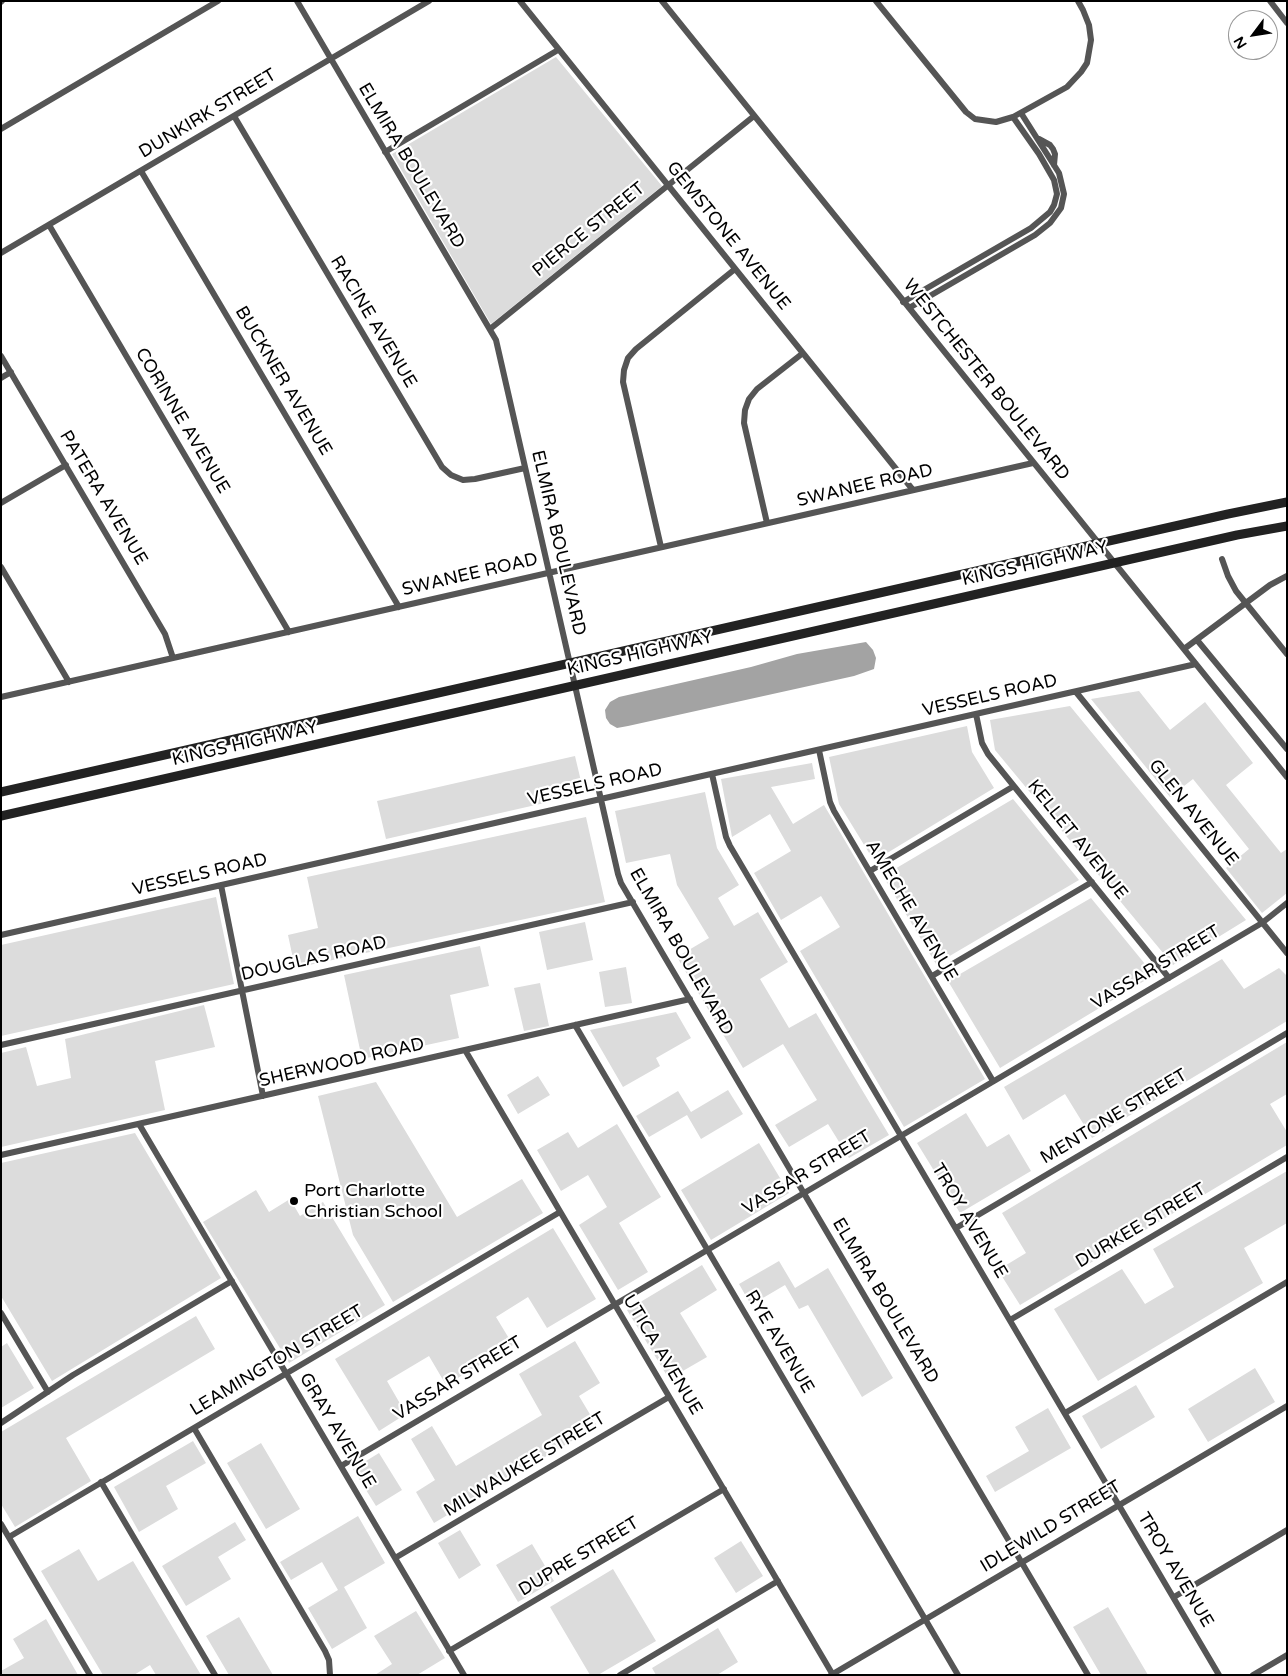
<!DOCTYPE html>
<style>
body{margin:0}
#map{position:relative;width:1288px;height:1676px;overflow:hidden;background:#fff;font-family:"Varela Round",sans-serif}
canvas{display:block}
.frame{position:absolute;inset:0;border:2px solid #000;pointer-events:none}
.north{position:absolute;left:1228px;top:10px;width:50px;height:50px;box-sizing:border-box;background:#fff;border:1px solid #999;border-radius:50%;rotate:239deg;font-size:14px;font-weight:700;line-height:20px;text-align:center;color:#000}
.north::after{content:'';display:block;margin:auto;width:18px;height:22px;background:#000;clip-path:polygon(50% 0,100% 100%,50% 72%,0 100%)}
</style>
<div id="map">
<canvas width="1288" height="1676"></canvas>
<div class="frame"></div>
<div class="north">N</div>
</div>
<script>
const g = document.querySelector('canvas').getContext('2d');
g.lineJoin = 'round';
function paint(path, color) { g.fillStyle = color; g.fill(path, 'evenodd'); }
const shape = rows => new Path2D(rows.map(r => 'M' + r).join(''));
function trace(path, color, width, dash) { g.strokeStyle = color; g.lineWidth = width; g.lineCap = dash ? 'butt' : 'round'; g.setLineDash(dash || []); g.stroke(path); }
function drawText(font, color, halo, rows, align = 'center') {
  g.font = font + ' "Varela Round",sans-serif'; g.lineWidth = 4.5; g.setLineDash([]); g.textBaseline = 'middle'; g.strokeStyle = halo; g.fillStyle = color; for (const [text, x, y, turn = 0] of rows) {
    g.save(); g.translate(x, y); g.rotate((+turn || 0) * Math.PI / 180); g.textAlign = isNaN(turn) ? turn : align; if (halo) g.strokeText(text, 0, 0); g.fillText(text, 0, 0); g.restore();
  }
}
paint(shape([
 [556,57,662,186,491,324,392,154],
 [1139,691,1170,730,1205,702,1253,763,1226,785,1281,853,1287,849,1287,893,1262,913,1226,868,1249,849,1193,779,1170,797,1091,699],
 [1070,706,1246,920,1173,965,995,750,990,720],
 [967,726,972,752,994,788,874,861,839,804,829,757],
 [575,756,584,794,386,839,377,801],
 [812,763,815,779,771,787,793,824,824,805,985,1079,904,1127,800,951,840,927,821,896,781,920,754,873,791,851,770,814,732,837,721,779],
 [705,792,717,848,739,885,718,898,734,926,758,912,788,962,760,979,789,1028,816,1013,889,1135,849,1158,828,1124,789,1147,775,1125,817,1100,783,1044,743,1068,677,957,709,938,677,885,670,854,626,863,615,811],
 [1013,799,1079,880,936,964,883,876],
 [586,817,605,902,295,968,288,935,318,928,307,877],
 [216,897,234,984,1,1036,1,945],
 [1091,898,1154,975,1000,1068,948,981],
 [585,922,593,960,547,970,539,932],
 [480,946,489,986,450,995,459,1038,362,1059,344,975],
 [1222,959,1244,989,1279,968,1287,976,1287,1021,1092,1138,1065,1094,1023,1120,1004,1087],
 [626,967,632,1003,605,1007,599,972],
 [540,983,549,1026,524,1031,514,988],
 [204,1005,215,1047,155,1061,165,1110,1,1147,1,1053,26,1047,37,1086,71,1078,65,1039],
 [676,1012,691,1038,656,1058,660,1066,623,1087,590,1030],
 [1287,1042,1287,1094,1270,1104,1287,1132,1287,1145,1020,1305,998,1270,1026,1253,1002,1213],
 [538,1076,550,1095,518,1114,507,1095],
 [376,1082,457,1217,522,1179,543,1213,393,1302,353,1235,318,1096],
 [728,1090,743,1114,701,1139,687,1115,649,1137,636,1116,678,1091,691,1112],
 [966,1113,987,1147,1009,1134,1031,1171,960,1213,917,1143],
 [617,1124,661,1197,619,1223,648,1272,618,1290,579,1225,607,1207,588,1175,561,1191,537,1150,568,1132,578,1148],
 [135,1133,221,1278,52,1381,1,1296,1,1163],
 [759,1143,789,1193,711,1240,681,1190],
 [1287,1171,1287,1223,1244,1248,1263,1283,1098,1381,1054,1309,1122,1269,1145,1304,1174,1287,1153,1249],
 [256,1190,269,1212,290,1199,300,1216,323,1202,385,1305,289,1363,203,1222],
 [553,1228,596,1299,547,1328,528,1297,496,1317,513,1345,446,1385,429,1356,387,1381,406,1414,379,1431,335,1359],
 [779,1261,795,1288,828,1268,893,1378,862,1397,808,1305,799,1309,785,1285,751,1305,739,1284],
 [702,1265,717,1290,680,1313,707,1357,669,1379,627,1310],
 [196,1316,215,1349,66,1438,91,1481,15,1527,1,1504,1,1432],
 [575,1341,600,1383,579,1396,597,1426,434,1523,416,1492,435,1480,411,1439,432,1426,456,1466,542,1415,519,1374],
 [7,1343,34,1388,1,1408,1,1347],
 [1255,1368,1275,1402,1208,1442,1188,1409],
 [1136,1385,1155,1417,1101,1449,1082,1416],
 [1048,1408,1071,1448,995,1492,986,1476,1029,1451,1015,1427],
 [193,1441,206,1463,166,1486,178,1509,139,1532,114,1487],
 [261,1443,300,1509,266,1529,227,1463],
 [379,1453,402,1490,376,1506,353,1469],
 [358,1516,385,1563,344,1587,367,1628,332,1649,308,1608,338,1590,322,1562,291,1580,280,1562],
 [235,1522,246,1540,218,1557,231,1579,186,1606,162,1566],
 [460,1530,481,1565,459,1579,438,1543],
 [741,1541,763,1576,736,1593,714,1558],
 [532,1544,554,1581,518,1602,496,1565],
 [79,1549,98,1581,133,1561,201,1675,156,1675,150,1665,134,1675,103,1675,41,1571],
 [613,1569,656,1641,598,1675,590,1675,550,1607],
 [1108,1607,1148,1675,1101,1675,1073,1627],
 [416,1611,445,1658,417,1675,375,1675,392,1664,374,1636],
 [239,1617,273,1675,229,1675,206,1636],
 [46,1619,78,1675,1,1675,1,1671,24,1658,13,1639],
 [718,1628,738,1662,717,1675,656,1675,652,1668]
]), '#dcdcdc');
paint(shape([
 [866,642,873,650,876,658,874,669,854,676,628,726,617,728,610,724,606,718,605,710,610,702,619,697,751,667,797,654]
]), '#a3a3a3');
trace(shape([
 [297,1,496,340,618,874,621,883,1088,1675],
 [520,1,913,490],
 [662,1,1287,777],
 [876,1,966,112,975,119,996,122,1013,117,1067,87,1081,72,1087,63,1091,40,1089,25,1083,10,1078,1],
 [1270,1,1287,23],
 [1,2,2,1],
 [234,116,442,467,451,475,463,480,475,479,525,468],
 [1,129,218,1],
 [1039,139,1050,145,1053,149,1055,154,1054,165],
 [385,152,558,50],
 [141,171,399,607],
 [49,225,289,632],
 [1,253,429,1],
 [903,302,1031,228,1050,212,1054,205,1057,194,1054,180,1039,154,1013,117],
 [909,308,1035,235,1050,223,1061,208,1064,194,1059,173,1021,113],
 [490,329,754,116],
 [1,356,165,634,173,658],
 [1,378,11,372],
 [1,503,66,465],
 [767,523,744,423,745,410,749,399,757,389,803,353],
 [661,547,623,382,624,370,628,358,636,349,735,269],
 [1222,559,1228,576,1236,591,1287,654],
 [1,567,69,682],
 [1197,640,1287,749],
 [1184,649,1270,585,1287,576],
 [1076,692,1287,953],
 [1,697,1033,463],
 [976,714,982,743,988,754,1169,978],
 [819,750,830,802,834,811,993,1081],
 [712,774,726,837,730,846,1219,1675],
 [870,871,1014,786],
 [221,885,263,1096],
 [1,935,1196,664],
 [932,976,1092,882],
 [575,1025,958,1675],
 [1,1045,633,902],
 [465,1050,833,1675],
 [139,1124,464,1675],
 [1,1155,690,999],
 [956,1228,1287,1033],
 [1,1313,48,1392],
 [1010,1320,1287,1157],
 [1065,1413,1287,1282],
 [1,1423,73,1375,232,1281],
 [194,1428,325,1651,329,1660,330,1675],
 [341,1466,1262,923,1287,903],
 [101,1482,215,1675],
 [1,1524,90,1675],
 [9,1537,560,1212],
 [395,1558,669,1397],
 [1174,1597,1287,1530],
 [449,1651,724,1489],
 [620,1675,778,1581],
 [831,1675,1287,1406],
 [1253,1675,1287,1655]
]), '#555', 6);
trace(shape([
 [1,792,1228,514,1287,502],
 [1,816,1237,535,1287,526]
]), '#222', 9);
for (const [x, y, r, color] of [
 [294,1201,5,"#000"]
]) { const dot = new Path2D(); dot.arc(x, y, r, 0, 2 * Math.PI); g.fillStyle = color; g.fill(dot); trace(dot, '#fff', 2); }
drawText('18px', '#000', '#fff', [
 ["DUNKIRK STREET",208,114,-31],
 ["ELMIRA BOULEVARD",411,166,59],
 ["PIERCE STREET",589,230,-39],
 ["GEMSTONE AVENUE",728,236,51],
 ["RACINE AVENUE",373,322,59],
 ["WESTCHESTER BOULEVARD",986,380,51],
 ["BUCKNER AVENUE",283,381,59],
 ["CORINNE AVENUE",182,421,59],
 ["SWANEE ROAD",865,486,-13],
 ["PATERA AVENUE",103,498,59],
 ["ELMIRA BOULEVARD",558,543,77],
 ["KINGS HIGHWAY",1035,564,-13],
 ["SWANEE ROAD",470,575,-13],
 ["KINGS HIGHWAY",640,654,-13],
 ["VESSELS ROAD",990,696,-13],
 ["KINGS HIGHWAY",245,744,-13],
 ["VESSELS ROAD",595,785,-13],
 ["GLEN AVENUE",1193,813,51],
 ["KELLET AVENUE",1077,840,51],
 ["VESSELS ROAD",200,875,-13],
 ["AMECHE AVENUE",911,911,59],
 ["ELMIRA BOULEVARD",681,952,60],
 ["DOUGLAS ROAD",314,959,-13],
 ["VASSAR STREET",1156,968,-31],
 ["SHERWOOD ROAD",342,1063,-13],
 ["MENTONE STREET",1114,1117,-31],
 ["VASSAR STREET",807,1173,-31],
 ["TROY AVENUE",969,1221,59],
 ["DURKEE STREET",1141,1226,-31],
 ["ELMIRA BOULEVARD",885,1301,59],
 ["RYE AVENUE",779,1342,59],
 ["UTICA AVENUE",662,1355,59],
 ["LEAMINGTON STREET",277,1361,-31],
 ["VASSAR STREET",458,1379,-31],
 ["GRAY AVENUE",337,1431,59],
 ["MILWAUKEE STREET",525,1465,-31],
 ["IDLEWILD STREET",1051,1527,-31],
 ["DUPRE STREET",579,1557,-31],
 ["TROY AVENUE",1175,1570,59]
]);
drawText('18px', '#000', '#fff', [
 ["Port Charlotte",304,1191],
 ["Christian School",304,1212]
], 'left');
</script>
